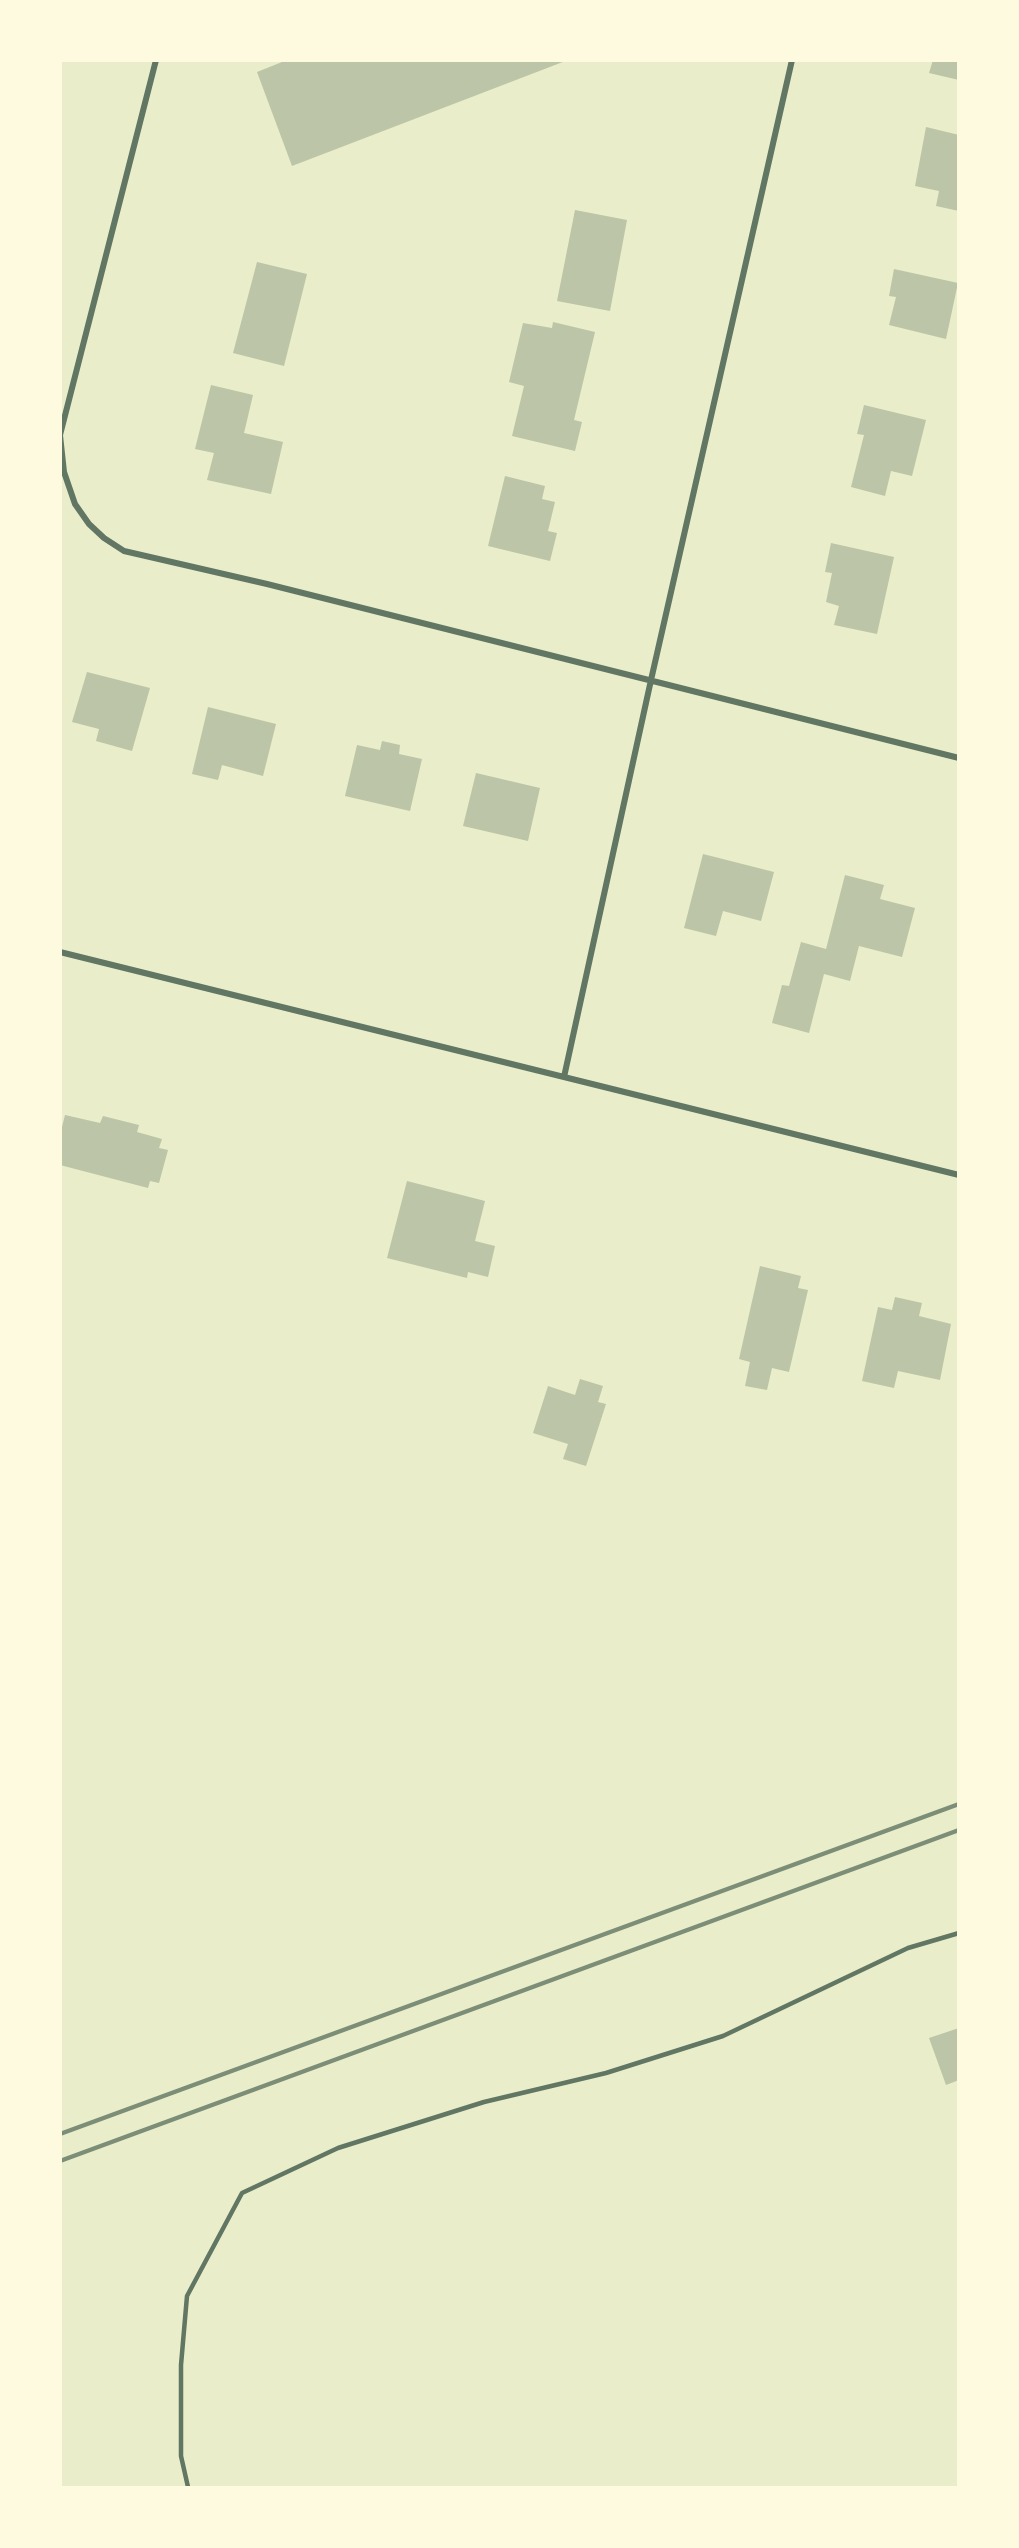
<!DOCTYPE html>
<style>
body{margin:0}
#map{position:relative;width:1019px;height:2548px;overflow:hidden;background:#e9edc9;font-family:Rubik,sans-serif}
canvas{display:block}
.frame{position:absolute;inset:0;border:62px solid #fefae0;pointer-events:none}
</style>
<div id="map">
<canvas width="1019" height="2548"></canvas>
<div class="frame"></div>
</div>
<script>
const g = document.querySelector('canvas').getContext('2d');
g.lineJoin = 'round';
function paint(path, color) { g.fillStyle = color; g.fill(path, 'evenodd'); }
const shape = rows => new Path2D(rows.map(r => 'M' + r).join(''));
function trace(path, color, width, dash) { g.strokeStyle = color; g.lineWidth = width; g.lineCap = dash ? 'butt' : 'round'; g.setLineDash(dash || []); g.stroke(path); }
paint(shape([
 [287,60,568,60,292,166,257,72],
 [933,60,959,60,959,80,929,73],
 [926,127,959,135,959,211,936,206,939,191,915,186],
 [575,210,627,220,610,311,557,301],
 [257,262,307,274,284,366,233,353],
 [894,269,958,283,946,339,889,325,896,297,889,296],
 [553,322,595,332,574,420,582,422,575,451,512,436,524,386,509,382,523,323,552,328],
 [211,385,253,395,244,433,283,442,271,494,207,480,214,453,195,449],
 [864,405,926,420,912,476,891,471,885,496,851,487,864,435,857,434],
 [505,476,545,486,542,499,555,502,548,531,557,533,550,561,488,546],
 [831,543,894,557,877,634,834,625,839,606,826,602,832,573,825,572],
 [87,672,150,688,132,751,96,741,99,729,72,722],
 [208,707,276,724,263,776,222,765,218,780,192,774],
 [382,741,400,745,399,754,422,759,410,811,345,796,357,745,380,750],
 [476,773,540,788,528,841,463,826],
 [703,854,774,872,761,921,723,911,716,936,684,928],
 [845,875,884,885,880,899,915,908,902,957,859,946,850,981,824,974,809,1033,772,1023,782,985,789,986,801,942,826,949],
 [65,1115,100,1123,103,1116,139,1125,137,1132,162,1139,159,1148,168,1150,159,1183,150,1181,148,1188,60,1165,60,1135],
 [407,1181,485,1201,475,1241,495,1246,488,1277,468,1272,467,1278,387,1258],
 [760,1266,801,1276,798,1288,808,1290,789,1372,772,1368,767,1390,745,1386,750,1362,739,1359],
 [895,1297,922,1303,919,1316,951,1324,940,1380,898,1371,894,1388,862,1381,878,1307,892,1310],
 [580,1379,603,1386,598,1402,606,1404,586,1466,563,1459,568,1444,533,1433,548,1386,575,1395],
 [959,2028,959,2080,946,2085,929,2038]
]), '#bcc5a7');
trace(shape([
 [188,2487,181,2456,181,2365,187,2296,242,2193,338,2148,484,2102,606,2073,723,2036,908,1948,959,1933]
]), '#617663', 4.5);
trace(shape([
 [156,60,60,435,64,472,75,504,89,524,104,538,124,551,267,584,959,758],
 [60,952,959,1175],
 [564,1077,651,680,792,60]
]), '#617663', 6);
trace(shape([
 [60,2134,959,1804],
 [60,2161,959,1830]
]), '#7c8e77', 4.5);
</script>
